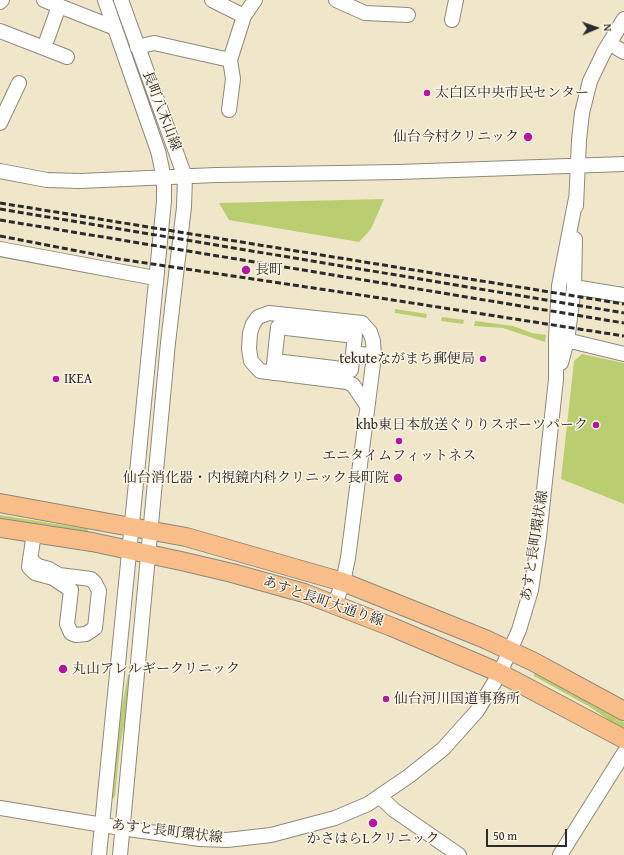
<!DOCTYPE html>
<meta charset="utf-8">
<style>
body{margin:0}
#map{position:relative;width:624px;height:855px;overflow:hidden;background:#f0e7cb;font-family:"Gentium Book Plus",serif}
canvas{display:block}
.north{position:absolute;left:576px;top:8px;width:40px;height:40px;-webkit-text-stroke:3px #fcf5e5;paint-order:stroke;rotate:88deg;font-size:11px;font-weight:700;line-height:16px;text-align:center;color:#2b2b2b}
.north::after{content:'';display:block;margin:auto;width:14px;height:18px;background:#2b2b2b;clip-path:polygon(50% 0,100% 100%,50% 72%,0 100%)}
.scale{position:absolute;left:486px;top:829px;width:81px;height:18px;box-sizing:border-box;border:2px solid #2b2b2b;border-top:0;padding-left:5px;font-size:12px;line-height:14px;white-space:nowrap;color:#2b2b2b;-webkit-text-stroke:3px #fcf5e5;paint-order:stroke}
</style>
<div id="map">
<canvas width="624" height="855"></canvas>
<div class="north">N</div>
<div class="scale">50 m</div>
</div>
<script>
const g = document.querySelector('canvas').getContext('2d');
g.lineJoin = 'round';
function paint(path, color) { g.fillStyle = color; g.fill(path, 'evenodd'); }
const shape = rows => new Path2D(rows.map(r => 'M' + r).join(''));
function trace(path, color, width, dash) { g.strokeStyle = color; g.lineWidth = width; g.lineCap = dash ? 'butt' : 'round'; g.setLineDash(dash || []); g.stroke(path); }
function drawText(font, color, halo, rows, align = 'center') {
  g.font = font + ' "Gentium Book Plus","Noto Serif JP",serif'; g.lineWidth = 3; g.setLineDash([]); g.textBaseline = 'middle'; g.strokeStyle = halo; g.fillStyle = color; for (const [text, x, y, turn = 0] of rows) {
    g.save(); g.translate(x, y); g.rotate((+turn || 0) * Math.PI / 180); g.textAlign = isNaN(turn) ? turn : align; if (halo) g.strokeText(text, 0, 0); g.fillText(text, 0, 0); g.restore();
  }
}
paint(shape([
 [384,199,371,229,359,242,229,220,219,203],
 [395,309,427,314,426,318,395,313],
 [442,317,464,320,463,324,441,321],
 [475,321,513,326,532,333,546,335,545,342,503,328,474,326],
 [582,354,624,363,624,504,561,479,574,361],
 [0,515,87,529,89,532,88,533,0,520],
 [131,660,129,700,120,747,115,796,113,799,111,798,115,742],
 [534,672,624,722,624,730,590,707,534,676]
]), '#bace71');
const minor = shape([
 [44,0,115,28],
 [212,0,244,16],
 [336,0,365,13,408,15],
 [0,2,2,0],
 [452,20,456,0],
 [0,31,44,48,59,6],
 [137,47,154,43,230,60],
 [44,48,67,57],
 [617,48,624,52],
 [229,110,233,79,230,60,244,16,255,0],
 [0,123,19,83],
 [0,171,47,180,80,181,216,175,399,172,624,164],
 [576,206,579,140,582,113,590,81,604,52,624,19],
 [0,249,155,278],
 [574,287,624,295],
 [558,338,624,354],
 [275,361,351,370,353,353],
 [561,363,567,341,574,287,575,239],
 [273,373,278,327,355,336,353,353,374,356],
 [30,559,38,566,49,569,59,575,91,579,95,583,99,591,95,628,86,634,76,635,71,633,67,624,71,590,53,578,35,573,29,567,34,533],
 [335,604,343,582,348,558,374,356,373,341,370,332,362,323,269,313,258,317,253,324,250,333,249,349,251,361,260,371,347,382,353,385,366,404],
 [380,797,394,810,459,855],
 [0,808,121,828,200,839,227,840,271,835,335,818,368,804,409,776,443,749,477,711,500,673,519,630,531,590,539,537,556,379,556,338,559,286,576,198],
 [99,855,164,201,164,178,158,151,105,0],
 [120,855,168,343,184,207,185,177,121,0],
 [560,855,624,753]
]);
const major = shape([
 [0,503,186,537,343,582,485,639,534,662,624,711],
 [0,528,92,542,181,561,232,573,304,593,392,627,500,673,624,739]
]);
trace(minor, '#8e897b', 16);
trace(major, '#8e897b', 20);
trace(minor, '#fff', 14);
trace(major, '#f8bd89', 18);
trace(shape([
 [0,203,624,304],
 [0,209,624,313],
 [0,220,624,323],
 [0,236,119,259,367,296,624,336]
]), '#2b2b2b', 3, [6, 3]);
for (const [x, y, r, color] of [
 [427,93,4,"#b5179e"],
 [528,137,5,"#b5179e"],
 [246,270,5,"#b5179e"],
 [483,359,4,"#b5179e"],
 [56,379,4,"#b5179e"],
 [596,425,4,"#b5179e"],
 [399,441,4,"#b5179e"],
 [398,478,5,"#b5179e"],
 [63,669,5,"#b5179e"],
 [386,699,4,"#b5179e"],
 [373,823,5,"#b5179e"]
]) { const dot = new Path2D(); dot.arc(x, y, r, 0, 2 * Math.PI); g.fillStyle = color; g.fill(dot); trace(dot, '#fcf5e5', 1.5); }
drawText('14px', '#2b2b2b', '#fcf5e5', [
 ["太白区中央市民センター",435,93],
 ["仙台今村クリニック",519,137,"right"],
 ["長町",255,270],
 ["tekuteながまち郵便局",475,359,"right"],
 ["IKEA",64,379],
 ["khb東日本放送ぐりりスポーツパーク",588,425,"right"],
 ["エニタイムフィットネス",399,456,"center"],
 ["仙台消化器・内視鏡内科クリニック長町院",389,478,"right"],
 ["丸山アレルギークリニック",72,669],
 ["仙台河川国道事務所",394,699],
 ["かさはらLクリニック",373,839,"center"]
], 'left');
drawText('14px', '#2b2b2b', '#fcf5e5', [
 ["長町八木山線",161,111,69],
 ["あすと長町環状線",535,546,-81],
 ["あすと長町大通り線",323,602,19],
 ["あすと長町環状線",167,832,7]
]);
</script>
